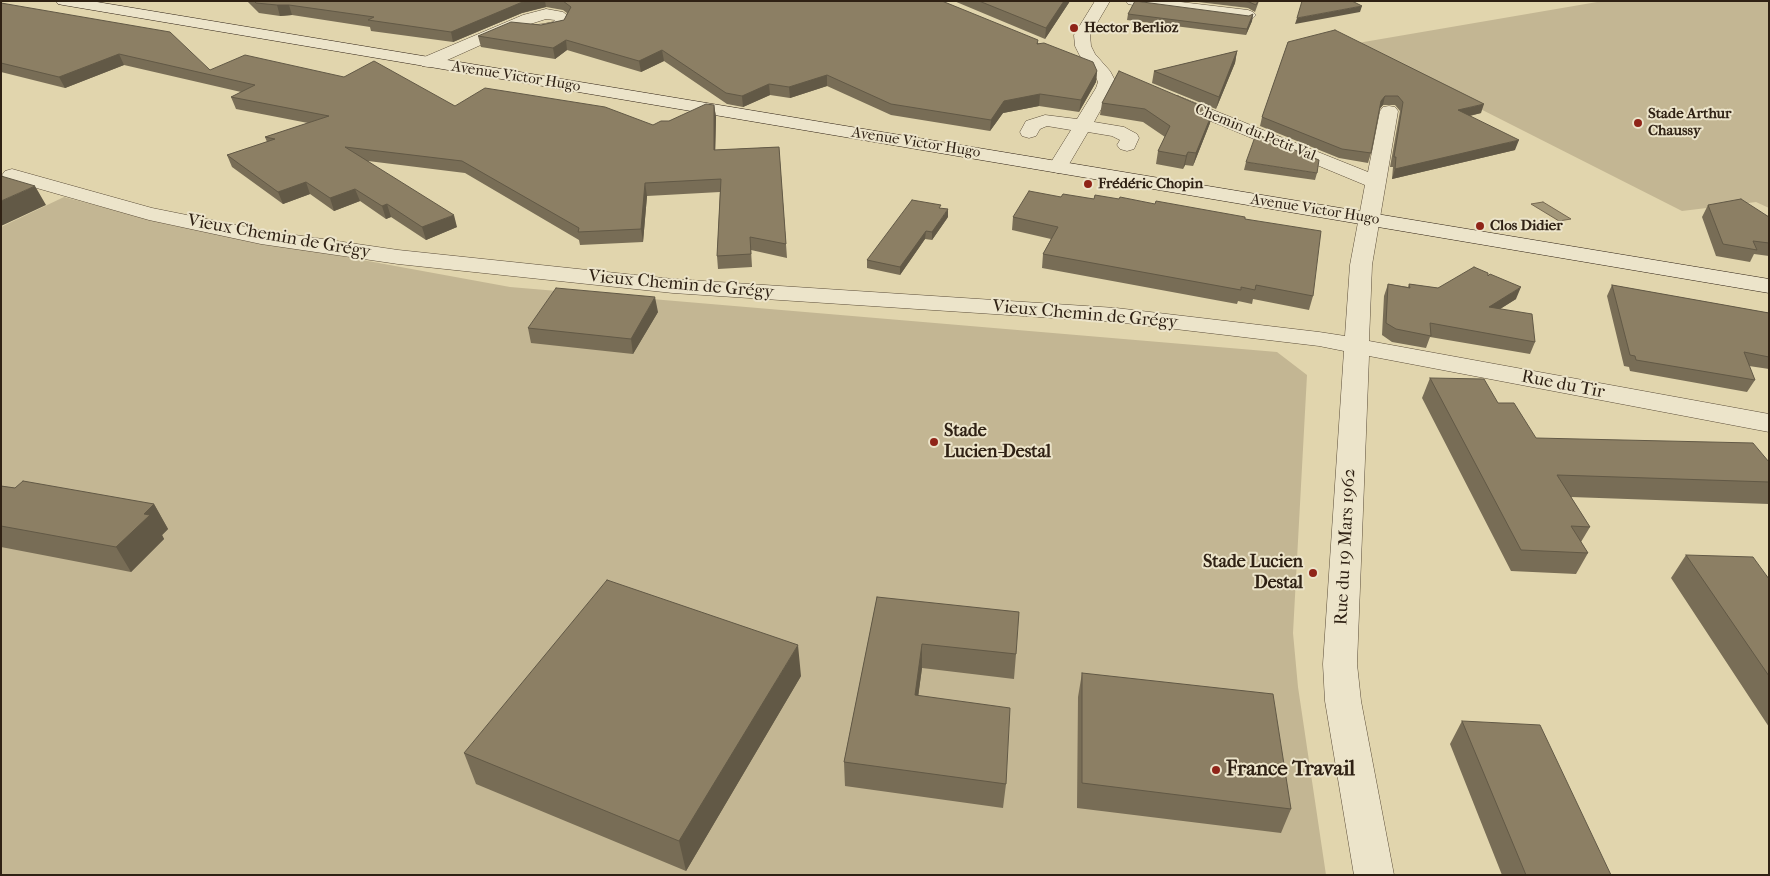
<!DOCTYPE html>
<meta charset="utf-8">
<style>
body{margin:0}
#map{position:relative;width:1770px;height:876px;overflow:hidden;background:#e1d5ad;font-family:"IM FELL French Canon",serif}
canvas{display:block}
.frame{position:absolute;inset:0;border:2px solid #2f2114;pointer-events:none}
</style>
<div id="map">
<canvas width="1770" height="876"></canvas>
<div class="frame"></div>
</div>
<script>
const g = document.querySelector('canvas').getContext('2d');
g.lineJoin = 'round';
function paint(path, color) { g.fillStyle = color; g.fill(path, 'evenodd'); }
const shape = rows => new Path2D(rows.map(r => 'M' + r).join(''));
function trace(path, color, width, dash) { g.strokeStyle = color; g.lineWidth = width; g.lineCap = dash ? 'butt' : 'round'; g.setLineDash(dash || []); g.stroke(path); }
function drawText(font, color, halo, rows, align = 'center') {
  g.font = font + ' "IM FELL French Canon",serif'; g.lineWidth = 4; g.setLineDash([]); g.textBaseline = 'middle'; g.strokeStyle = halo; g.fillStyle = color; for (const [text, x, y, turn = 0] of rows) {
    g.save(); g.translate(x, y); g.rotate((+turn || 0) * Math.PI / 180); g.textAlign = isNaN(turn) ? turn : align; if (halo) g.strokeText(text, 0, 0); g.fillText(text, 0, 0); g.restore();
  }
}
paint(shape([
 [1603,1,1769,2,1769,208,1756,202,1682,211,1352,44],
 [64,197,171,225,510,287,1277,352,1307,375,1293,633,1298,687,1326,875,1,875,1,227]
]), '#c3b693');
const water = shape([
 [1543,202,1571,219,1559,221,1531,204,1543,202]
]);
paint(water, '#a49879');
trace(water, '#756851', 1);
const minor = shape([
 [1095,1,1110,1,1090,35,1091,46,1095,54,1110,71,1116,82,1094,122,1124,127,1137,134,1139,138,1134,149,1127,151,1120,149,1117,145,1120,140,1112,136,1088,132,1065,171,1058,173,1051,171,1048,167,1071,130,1047,126,1040,129,1036,136,1029,138,1022,136,1020,132,1026,121,1045,115,1077,119,1096,88,1098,82,1094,73,1080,56,1075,46,1074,35,1095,1],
 [1126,1,1172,1,1248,10,1253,12,1256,15,1253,18,1248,20,1133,5,1128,4,1126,1],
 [546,9,563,12,568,16,571,19,564,29,543,34,529,34,523,32,521,29,523,26,434,66,428,67,422,66,420,62,422,58,523,15,546,9],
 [546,19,555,20,553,22,543,24,524,26,546,19],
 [1178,96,1368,172,1380,111,1383,107,1389,106,1395,107,1398,111,1372,265,1369,341,1769,414,1769,432,1369,356,1357,664,1361,701,1394,875,1354,875,1325,701,1323,664,1344,351,1319,346,1116,322,673,293,398,264,261,244,149,220,5,179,2,175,5,171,12,169,152,208,261,230,398,250,673,279,1116,308,1319,332,1345,336,1350,265,1365,185,1172,105,1169,101,1172,97,1178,96]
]);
const secondary = shape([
 [56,1,91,1,1769,279,1769,293,63,5,58,4,56,1]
]);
trace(minor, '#5c4e3a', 1);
trace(secondary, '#2f2114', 1);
paint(minor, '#ece4ca');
paint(secondary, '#ece4ca');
paint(shape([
 [247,1,942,1,1038,43,1097,71,1096,82,1079,112,1039,106,1003,113,990,131,891,115,827,86,790,98,770,95,743,107,727,104,664,61,641,72,567,50,555,59,481,47,478,36,541,25,564,20,567,13,563,10,546,7,522,13,453,42,371,31,370,27,292,15,280,16,259,13],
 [954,1,1070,1,1045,39],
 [1190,1,1259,1,1255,12,1248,8],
 [1,3,210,70,455,106,653,125,669,121,714,105,716,117,715,150,779,147,787,258,751,250,752,267,718,269,717,256,720,192,647,196,643,242,580,245,579,240,465,173,368,161,457,227,426,240,391,217,386,219,360,201,334,211,310,194,283,204,232,167,227,155,267,142,265,137,308,123,236,109,231,97,241,92,124,65,65,88,1,72],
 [1128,14,1249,16,1253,14,1252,21,1246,35,1127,20],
 [1288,42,1481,113,1470,116,1515,150,1392,179,1393,167,1390,167,1400,111,1395,105,1383,105,1380,109,1371,153,1368,163,1339,158,1260,126,1262,117],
 [1237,51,1235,63,1216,109,1152,83,1154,71],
 [1119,71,1210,123,1193,166,1185,165,1183,169,1156,164,1158,151,1165,137,1143,122,1100,115,1102,103],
 [1246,162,1317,173,1315,180,1244,170],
 [1061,197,1094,199,1245,219,1313,296,1309,310,1253,299,1252,304,1238,301,1237,304,1042,268,1043,254,1051,239,1012,230,1013,217],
 [1708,205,1769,217,1769,256,1754,254,1750,262,1716,256,1702,217],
 [948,217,932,240,925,239,900,275,867,268,867,260],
 [1488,276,1516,299,1500,309,1535,342,1530,354,1430,337,1426,348,1392,342,1382,335,1384,296,1388,284,1408,287,1409,284,1438,288],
 [1612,285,1769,313,1769,369,1749,366,1755,380,1747,392,1630,371,1629,367,1624,366,1607,296],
 [658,312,633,354,531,343,528,328],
 [1430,378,1498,403,1536,438,1769,462,1769,504,1571,497,1590,527,1581,542,1588,553,1576,574,1511,571,1422,398],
 [1,486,15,488,154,504,168,529,162,535,164,539,131,572,1,547],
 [1686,555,1769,579,1769,727,1671,578],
 [877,597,1016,654,1014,679,922,668,918,696,1006,784,1003,808,845,786,844,762],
 [1082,673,1291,809,1281,833,1077,808,1078,697],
 [801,676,686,871,476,784,464,753],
 [1462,721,1611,875,1502,875,1450,744]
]), '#786d56');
paint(shape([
 [528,1,545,1,546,7,522,13,453,42,451,32,520,3],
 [1064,1,1070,1,1045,39,1046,28],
 [277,5,289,5,292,15,280,16],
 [1362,6,1360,12,1295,24,1297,18],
 [1253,14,1252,21,1246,35,1247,29],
 [566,40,567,50,555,59,553,48],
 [662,50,664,61,641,72,639,61],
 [1237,51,1235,63,1216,109,1219,97],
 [119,54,124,65,65,88,59,77],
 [1097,71,1096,82,1079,112,1081,100],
 [827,75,827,86,790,98,789,87],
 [769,84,770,95,743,107,742,96],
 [1040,94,1039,106,1003,113,990,131,991,120,1004,101],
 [1385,96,1383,105,1378,110,1381,101],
 [1484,104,1481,113,1455,119,1458,110],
 [714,105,716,117,715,162,714,150],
 [1213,111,1210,123,1193,166,1196,153],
 [1519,140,1515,150,1392,179,1395,169],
 [1188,152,1185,165,1183,169,1186,156],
 [306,182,310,194,283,204,278,192],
 [645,183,647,196,643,242,641,229],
 [35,186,46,205,1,226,1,201],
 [355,189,360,201,334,211,330,198],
 [387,204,391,217,386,219,382,206],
 [948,209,948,217,932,240,932,232],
 [454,215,457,227,426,240,422,227],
 [926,231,925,239,900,275,900,267],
 [1521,287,1516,299,1484,319,1489,307],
 [655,297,658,312,633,354,631,339],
 [154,504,168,529,162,535,164,539,131,572,116,547,144,514],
 [922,644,922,668,915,720,915,695],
 [798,645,801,676,686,871,679,841]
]), '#625946');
const building = shape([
 [254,1,528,1,520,3,451,32,368,20,374,17,289,5,277,5,256,3,254,1],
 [563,1,942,1,1038,40,1037,44,1044,43,1093,62,1097,71,1081,100,1040,94,1004,101,991,120,891,104,827,75,789,87,769,84,742,96,726,93,662,50,639,61,566,40,553,48,478,36,511,22,541,25,564,20,571,7,563,1],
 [979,1,1064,1,1046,28,979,1],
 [1135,1,1249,16,1253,14,1247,29,1128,14,1135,1],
 [1243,1,1258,1,1256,5,1249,2,1243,1],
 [1302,1,1352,1,1362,6,1297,18,1302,1],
 [1,3,170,32,210,70,245,55,344,77,374,61,455,106,485,88,605,107,653,125,661,121,669,121,706,104,714,105,714,150,779,147,786,244,750,237,751,254,717,256,721,179,645,183,641,229,578,232,579,228,462,161,345,147,454,215,422,227,387,204,382,206,355,189,330,198,306,182,278,192,227,155,275,139,265,137,329,116,231,97,255,85,119,54,59,77,1,63,1,3],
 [1335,30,1484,104,1458,110,1519,140,1395,169,1396,157,1394,157,1403,102,1398,96,1385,96,1381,101,1371,153,1342,149,1262,117,1288,42,1335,30],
 [1237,51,1219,97,1154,71,1237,51],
 [1119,71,1213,111,1196,153,1188,152,1186,156,1158,151,1170,126,1145,109,1102,103,1119,71],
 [1256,134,1319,160,1317,173,1246,162,1256,134],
 [1,176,35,186,1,201,1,176],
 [1029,191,1061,197,1063,194,1094,199,1095,195,1119,199,1120,197,1155,204,1156,201,1245,217,1245,219,1321,231,1313,296,1256,285,1255,290,1241,287,1241,290,1043,254,1058,227,1013,217,1029,191],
 [1741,199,1769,217,1769,243,1753,241,1757,250,1723,244,1708,205,1741,199],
 [912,200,941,205,939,208,948,209,932,232,926,231,900,267,867,260,912,200],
 [1474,267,1488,273,1488,276,1490,274,1521,287,1489,307,1532,314,1535,342,1430,323,1431,336,1396,329,1386,323,1388,284,1410,288,1409,284,1438,288,1474,267],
 [1612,285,1769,313,1769,357,1744,352,1755,380,1636,360,1635,356,1630,355,1612,285],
 [556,288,655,297,631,339,528,328,556,288],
 [1430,378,1484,379,1498,403,1514,403,1536,438,1753,443,1769,462,1769,482,1557,475,1590,527,1571,526,1588,553,1521,550,1430,378],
 [23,481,154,504,144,514,150,515,116,547,1,526,1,486,15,488,23,481],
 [1686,555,1753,557,1769,579,1769,676,1686,555],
 [607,580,798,645,679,841,464,753,607,580],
 [877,597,1019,612,1016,654,922,644,915,695,1010,708,1006,784,844,762,877,597],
 [1082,673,1273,694,1291,809,1082,783,1082,673],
 [1462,721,1540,725,1611,875,1526,875,1462,721]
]);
paint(building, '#8c7f64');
trace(building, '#625946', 1);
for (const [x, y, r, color] of [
 [1074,28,5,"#8f2418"],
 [1638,123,5,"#8f2418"],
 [1088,184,5,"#8f2418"],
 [1480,226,5,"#8f2418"],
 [934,442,5,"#8f2418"],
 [1313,573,5,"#8f2418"],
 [1216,770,5,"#8f2418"]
]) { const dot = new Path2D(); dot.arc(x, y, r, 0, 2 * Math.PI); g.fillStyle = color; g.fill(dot); trace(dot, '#ece4ca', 2); }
drawText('bold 15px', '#2f2114', '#ece4ca', [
 ["Hector Berlioz",1084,28],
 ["Stade Arthur",1648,114],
 ["Chaussy",1648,131],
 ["Frédéric Chopin",1098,184],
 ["Clos Didier",1490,226]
], 'left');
drawText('15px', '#2f2114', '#ece4ca', [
 ["Avenue Victor Hugo",516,77,9],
 ["Chemin du Petit Val",1255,133,22],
 ["Avenue Victor Hugo",916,143,9],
 ["Avenue Victor Hugo",1315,210,9]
]);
drawText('18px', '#2f2114', '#ece4ca', [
 ["Vieux Chemin de Grégy",279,237,10],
 ["Vieux Chemin de Grégy",681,285,5],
 ["Vieux Chemin de Grégy",1085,315,5],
 ["Rue du Tir",1563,385,11],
 ["Rue du 19 Mars 1962",1346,547,-87]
]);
drawText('bold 18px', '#2f2114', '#ece4ca', [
 ["Stade",944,432],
 ["Lucien-Destal",944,453],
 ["Stade Lucien",1303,563,"right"],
 ["Destal",1303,584,"right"]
], 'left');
drawText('bold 21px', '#2f2114', '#ece4ca', [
 ["France Travail",1226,770]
], 'left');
</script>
